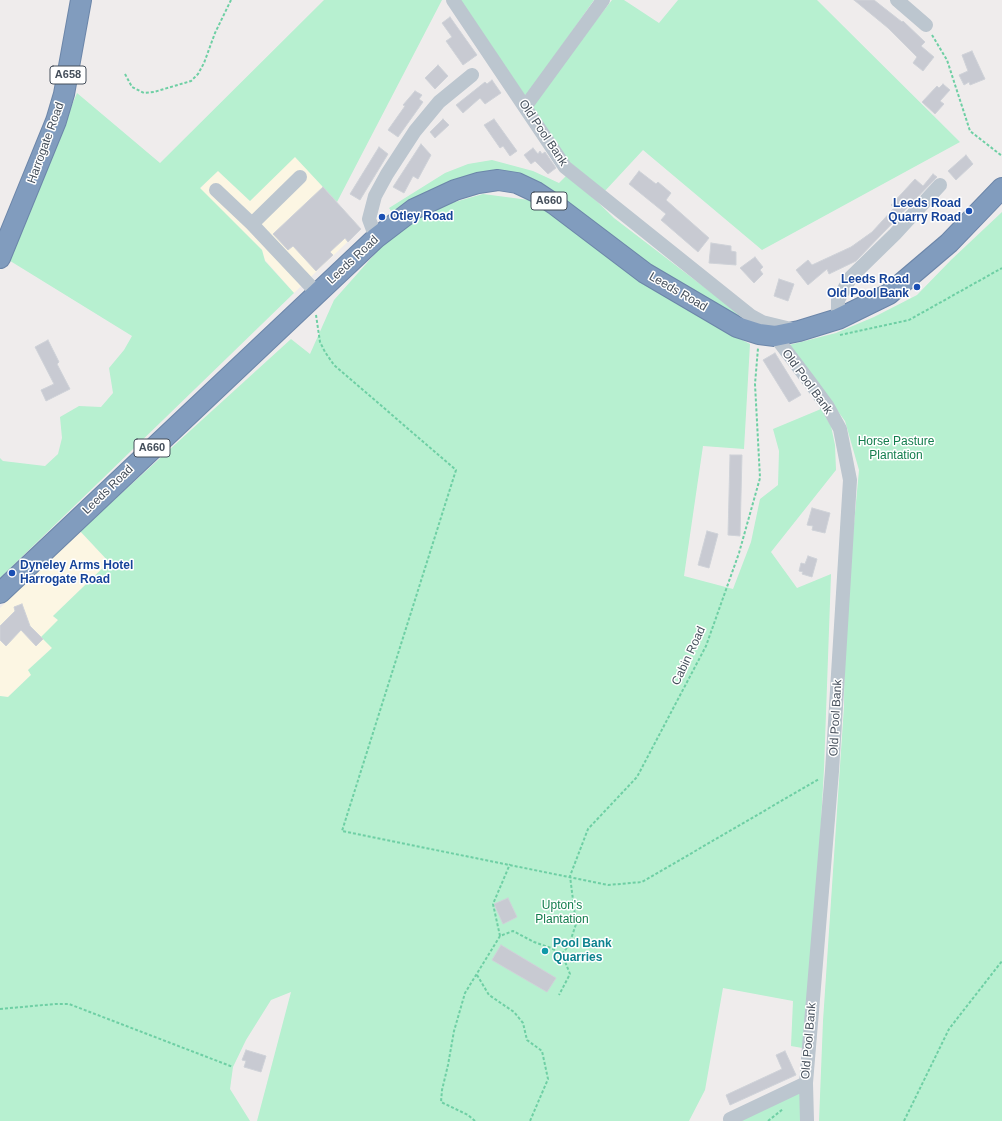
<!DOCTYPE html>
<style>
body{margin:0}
canvas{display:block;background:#efecec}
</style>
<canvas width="1002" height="1121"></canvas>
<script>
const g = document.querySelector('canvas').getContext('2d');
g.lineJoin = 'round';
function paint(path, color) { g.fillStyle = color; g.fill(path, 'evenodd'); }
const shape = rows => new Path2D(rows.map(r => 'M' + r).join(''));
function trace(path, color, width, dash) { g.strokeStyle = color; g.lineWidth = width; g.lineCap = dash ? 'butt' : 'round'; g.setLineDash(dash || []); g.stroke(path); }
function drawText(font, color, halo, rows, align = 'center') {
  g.font = font + ' Helvetica,sans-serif'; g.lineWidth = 3; g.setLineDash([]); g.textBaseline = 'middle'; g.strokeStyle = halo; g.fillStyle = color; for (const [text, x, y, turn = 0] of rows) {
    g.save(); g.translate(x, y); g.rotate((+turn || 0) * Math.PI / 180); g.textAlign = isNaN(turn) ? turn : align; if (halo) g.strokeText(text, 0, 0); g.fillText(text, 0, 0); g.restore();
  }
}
paint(shape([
 [295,156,361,229,294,293,265,260,262,250,200,189,217,170,250,201],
 [80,531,109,562,53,616,58,620,52,648,28,670,32,674,8,697,0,696,0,608]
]), '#fcf6e3');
paint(shape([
 [324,0,442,0,337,202,295,157,250,201,218,171,200,188,262,250,265,261,294,293,0,578,0,458,3,461,45,466,58,454,62,438,60,417,79,406,101,407,113,393,109,368,124,350,132,336,7,259,77,93,160,163],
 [460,0,594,0,528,94,525,96],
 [612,0,624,0,659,23,678,0,817,0,960,142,762,250,643,150,604,192,560,154,531,104],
 [492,160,533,171,559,183,567,175,578,183,614,218,747,320,744,324,644,264,522,179,395,216,389,208,445,173,468,164],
 [483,194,529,200,568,225,708,322,750,344,744,449,703,446,684,576,733,589,751,542,760,499,778,485,779,451,773,429,821,409,831,426,835,445,836,470,771,552,797,588,831,574,824,769,808,1049,791,1046,793,1001,723,988,705,1090,689,1121,257,1121,291,992,271,1000,246,1040,233,1067,230,1089,250,1121,0,1121,0,696,8,697,31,675,28,670,52,648,41,637,58,620,53,616,109,562,80,531,291,339,310,354,334,300,390,237,430,209],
 [1002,212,1002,1121,819,1121,823,1021,844,706,845,622,859,470,845,421,789,345,836,333,874,317,917,295,951,260],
 [797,1093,804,1094,803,1121,735,1121]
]), '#b7f0d0');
const building = shape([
 [854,0,874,0,902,22,903,21,925,42,921,46,934,57,923,71,913,63,917,57,888,28,854,0],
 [450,17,477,55,463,65,446,41,452,37,442,23,450,17],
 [972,51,985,79,970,85,969,82,964,85,959,75,968,71,962,55,972,51],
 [438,65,448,76,435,89,425,78,438,65],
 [492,80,501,93,485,104,480,98,463,113,456,105,485,82,487,84,492,80],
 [943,84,950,90,940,101,944,104,935,114,922,102,937,86,939,88,943,84],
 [415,91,422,95,419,99,423,102,398,137,388,130,405,106,403,105,415,91],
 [443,119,449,125,435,138,430,132,443,119],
 [494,119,517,151,510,156,503,146,500,148,484,125,494,119],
 [421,144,431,155,418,179,413,176,404,193,393,187,421,144],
 [379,147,388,154,360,200,350,194,379,147],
 [533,148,538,154,540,151,542,154,545,152,556,168,548,174,535,161,531,164,524,155,533,148],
 [966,155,973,164,956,180,948,171,966,155],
 [639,171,656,184,658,182,671,193,666,200,709,238,698,252,661,220,666,214,629,184,639,171],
 [933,174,937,177,856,261,829,274,827,269,808,285,796,270,808,260,812,265,851,247,872,232,894,208,891,205,915,179,923,186,933,174],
 [323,187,361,229,348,242,345,238,330,252,333,255,316,271,293,246,288,250,273,234,323,187],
 [711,243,731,246,731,251,736,252,736,265,709,263,711,243],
 [755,257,763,267,760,270,763,274,754,283,740,268,755,257],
 [779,279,794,284,788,301,774,296,779,279],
 [48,340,59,362,57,364,70,389,46,401,41,390,54,384,35,347,48,340],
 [775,353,801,395,789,402,763,360,775,353],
 [730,455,742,455,740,536,728,535,730,455],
 [812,508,830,513,825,533,812,530,813,526,807,525,812,508],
 [707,531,718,534,709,568,698,565,707,531],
 [808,556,817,559,812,577,802,574,803,572,799,571,801,563,805,564,808,556],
 [22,604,30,626,43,639,36,646,21,630,6,646,0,640,0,626,15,611,14,607,22,604],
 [508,898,517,917,503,924,494,904,508,898],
 [501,945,556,978,547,992,492,960,501,945],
 [246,1050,266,1056,261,1072,244,1067,246,1061,242,1060,246,1050],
 [785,1051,796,1075,730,1105,726,1095,782,1069,776,1055,785,1051]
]);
paint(building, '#c8cad2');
trace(building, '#cfd2d8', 1);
const highway = shape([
 [0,258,56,121,64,94,81,0],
 [0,593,376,238,414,209,455,190,478,183,498,180,517,183,536,192,554,204,645,273,737,327,759,334,775,336,799,331,838,319,889,294,949,243,1002,188]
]);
trace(highway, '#6c86a9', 22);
trace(shape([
 [932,35,947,60,970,131,1002,156],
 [125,74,132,87,144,93,154,92,191,81,198,74,204,63,215,33,231,0],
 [316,315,320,342,325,352,334,365,456,470,342,831,608,885,642,882,819,779],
 [840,335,909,320,1002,268],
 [500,936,493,904,510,864],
 [562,954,569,945,576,924,570,876,588,829,637,777,706,646,739,553,760,478,755,384,758,348],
 [477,975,489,995,514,1012,523,1023,527,1040,542,1051,548,1079,530,1121],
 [0,1009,55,1004,69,1004,233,1067],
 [475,1121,468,1115,441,1102,442,1090,448,1065,454,1031,465,993,500,936,513,931,534,942,551,948,562,954,570,974,559,995],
 [768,1121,783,1109],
 [904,1121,949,1029,1002,961]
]), '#6ecfa4', 2, [3, 2]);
trace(shape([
 [453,0,565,167,751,316,762,322,795,330],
 [897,0,926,25],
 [525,107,603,0],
 [300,177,252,224,317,293],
 [216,190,252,224],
 [376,238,369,219,375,196,387,174,415,131,439,102,472,75],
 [838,319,838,300,851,277,895,234,940,185],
 [775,336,809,381,828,407,840,429,850,480,832,771,806,1083,807,1121],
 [730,1119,806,1083]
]), '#bcc6cf', 14);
trace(highway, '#819cbe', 20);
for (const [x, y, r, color] of [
 [969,211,4,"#1a4fb4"],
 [382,217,4,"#1a4fb4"],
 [917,287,4,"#1a4fb4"],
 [12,573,4,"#1a4fb4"],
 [545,951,4,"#0f9aa8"]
]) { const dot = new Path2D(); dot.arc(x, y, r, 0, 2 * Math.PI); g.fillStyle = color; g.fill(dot); trace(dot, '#fff', 1.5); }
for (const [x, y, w] of [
 [68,75,36],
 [549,201,36],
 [152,448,36]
]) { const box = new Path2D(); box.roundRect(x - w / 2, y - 9, w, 18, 3); g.fillStyle = '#fff'; g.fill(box); trace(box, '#444e5a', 1); }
drawText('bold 11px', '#444e5a', null, [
 ["A658",68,75],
 ["A660",549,201],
 ["A660",152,448]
]);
drawText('12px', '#444e5a', '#fff', [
 ["Old Pool Bank",543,133,56],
 ["Harrogate Road",46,143,-70],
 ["Leeds Road",353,260,-43],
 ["Leeds Road",678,292,30],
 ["Old Pool Bank",807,382,54],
 ["Leeds Road",108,490,-44],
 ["Cabin Road",689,656,-65],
 ["Old Pool Bank",836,718,-87],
 ["Old Pool Bank",809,1041,-85]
]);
drawText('bold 12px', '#164399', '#fff', [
 ["Leeds Road",961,204],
 ["Quarry Road",961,218],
 ["Otley Road",390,217,"left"],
 ["Leeds Road",909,280],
 ["Old Pool Bank",909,294],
 ["Dyneley Arms Hotel",20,566,"left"],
 ["Harrogate Road",20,580,"left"]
], 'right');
drawText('12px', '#137d4d', '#fff', [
 ["Horse Pasture",896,442],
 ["Plantation",896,456],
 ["Upton's",562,906],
 ["Plantation",562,920]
]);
drawText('bold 12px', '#0d838f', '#fff', [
 ["Pool Bank",553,944],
 ["Quarries",553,958]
], 'left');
</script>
